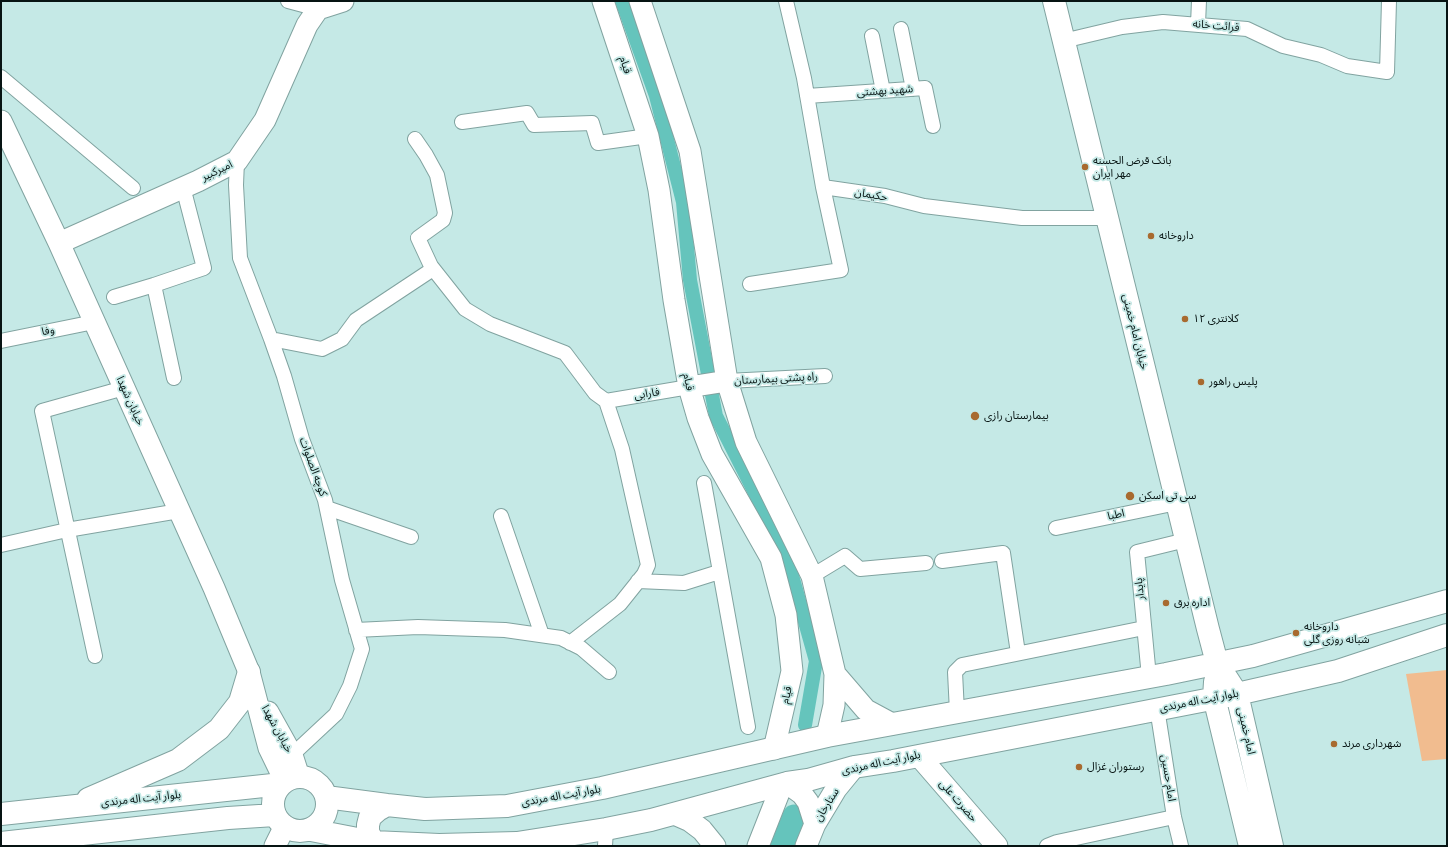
<!DOCTYPE html>
<meta charset="utf-8">
<style>
body{margin:0}
#map{position:relative;width:1448px;height:847px;overflow:hidden;background:#c5e9e6;font-family:Manrope,sans-serif}
canvas{display:block}
.frame{position:absolute;inset:0;border:2px solid #071413;pointer-events:none}
</style>
<div id="map">
<canvas width="1448" height="847"></canvas>
<div class="frame"></div>
</div>
<script>
const g = document.querySelector('canvas').getContext('2d');
g.lineJoin = 'round';
function paint(path, color) { g.fillStyle = color; g.fill(path, 'evenodd'); }
const shape = rows => new Path2D(rows.map(r => 'M' + r).join(''));
function trace(path, color, width, dash) { g.strokeStyle = color; g.lineWidth = width; g.lineCap = dash ? 'butt' : 'round'; g.setLineDash(dash || []); g.stroke(path); }
function drawText(font, color, halo, rows, align = 'center') {
  g.font = font + ' Manrope,"Noto Sans Arabic",sans-serif'; g.lineWidth = 3.5; g.setLineDash([]); g.textBaseline = 'middle'; g.strokeStyle = halo; g.fillStyle = color; for (const [text, x, y, turn = 0] of rows) {
    g.save(); g.translate(x, y); g.rotate((+turn || 0) * Math.PI / 180); g.textAlign = isNaN(turn) ? turn : align; if (halo) g.strokeText(text, 0, 0); g.fillText(text, 0, 0); g.restore();
  }
}
paint(shape([
 [1447,670,1447,759,1422,761,1406,674]
]), '#f1bc8f');
trace(shape([
 [622,1,656,96,683,202,690,280,716,416,786,554,816,661,805,725]
]), '#65c4bc', 14);
trace(shape([
 [782,846,794,816]
]), '#65c4bc', 23);
const street = shape([
 [288,1,318,9],
 [1198,24,1199,1],
 [901,29,913,89],
 [872,36,883,91],
 [1063,41,1122,27,1163,22,1247,29,1283,46,1321,55,1347,66,1387,72,1389,1],
 [1,77,133,188],
 [807,96,925,88,933,126],
 [462,122,527,113,534,125,592,123,598,143,648,136],
 [415,139,426,155,437,175,445,213,443,220,418,238,431,266,465,309,490,324,565,353,595,393,606,401,622,449,648,565,644,574,620,604,570,643],
 [237,161,236,185,240,258,271,339,284,376,302,439,325,500,342,580,362,649,350,686,336,714,292,755],
 [823,187,885,196,924,206,1022,218,1107,218],
 [750,284,841,270,823,187,804,78,786,1],
 [114,297,154,285],
 [271,339,322,349,342,339,356,320,433,269],
 [1,341,94,322],
 [174,378,154,285,204,268,183,187],
 [727,381,825,376],
 [606,401,689,387],
 [704,483,748,727],
 [327,508,411,537],
 [501,516,542,635],
 [1056,528,1177,503],
 [1,545,67,530,179,511],
 [942,561,1003,553,1018,653],
 [812,576,845,556,860,569,926,563],
 [638,581,684,583,719,572],
 [356,630,418,627,505,630,561,638,581,648,609,672],
 [95,656,42,411,124,388],
 [1149,677,1137,552,1186,540],
 [1157,708,1174,817,1181,846],
 [957,712,955,672,962,665,1144,628],
 [605,846,606,829],
 [1047,846,1057,842,1174,817]
]);
const secondary = shape([
 [603,1,648,136,659,190,674,300,689,387,698,418,712,454,771,558,786,615,792,671,774,749],
 [640,1,690,151,727,381,746,442,812,576,835,674,834,705,827,736],
 [1,121,59,243,214,588,249,672,269,748,285,781],
 [59,243,198,181,237,161,265,120,307,25,318,9,343,1],
 [689,387,727,381],
 [835,674,866,710,892,724],
 [268,712,292,755,299,777],
 [919,756,997,846],
 [787,783,802,794,808,802,815,824],
 [674,814,690,821,702,830,715,846],
 [275,846,285,826],
 [758,846,782,785],
 [806,846,815,824,836,789,854,767]
]);
const primary = shape([
 [1054,1,1208,629,1217,663,1237,694,1272,846],
 [1215,682,1214,697,1250,846],
 '273 804a27 27 0 1 1 54 0a27 27 0 1 1-54 0Z',
 [326,797,387,805,425,809,507,806,602,788,827,736,1166,674,1253,656,1447,601],
 [88,799,178,760,219,729,240,702,249,672],
 [1,814,282,784],
 [311,830,373,842,439,845,517,843,606,829,651,820,787,783,808,780,854,767,893,761,1237,694,1338,671,1447,635],
 [373,842,368,832,368,825,370,817,378,810,387,805],
 [1,843,228,818,275,815]
]);
trace(street, '#81a3a0', 16);
trace(secondary, '#81a3a0', 23);
trace(primary, '#81a3a0', 24);
trace(street, '#fff', 14);
trace(secondary, '#fff', 21);
trace(primary, '#fff', 22);
for (const [x, y, r, color] of [
 [1085,167,4,"#a86a2f"],
 [1151,236,4,"#a86a2f"],
 [1185,319,4,"#a86a2f"],
 [1201,382,4,"#a86a2f"],
 [975,416,5,"#a86a2f"],
 [1130,496,5,"#a86a2f"],
 [1166,603,4,"#a86a2f"],
 [1296,633,4,"#a86a2f"],
 [1334,744,4,"#a86a2f"],
 [1079,767,4,"#a86a2f"]
]) { const dot = new Path2D(); dot.arc(x, y, r, 0, 2 * Math.PI); g.fillStyle = color; g.fill(dot); trace(dot, '#c5e9e6', 1.5); }
drawText('11px', '#071413', '#c5e9e6', [
 ["قرائت خانه",1216,26,5],
 ["قیام",625,65,71],
 ["شهید بهشتی",885,91,-4],
 ["امیرکبیر",217,171,-26],
 ["حکیمان",871,195,10],
 ["وفا",48,331,-11],
 ["خیابان امام خمینی",1135,332,76],
 ["راه پشتی بیمارستان",776,379,-3],
 ["قیام",688,382,77],
 ["فارابی",647,394,-9],
 ["خیابان شهدا",130,401,66],
 ["کوچه الصلوات",313,467,70],
 ["اطبا",1116,515,-12],
 ["پایدار",1140,589,-96],
 ["قیام",787,695,-77],
 ["بلوار آیت اله مرندی",1199,701,-11],
 ["خیابان شهدا",277,729,61],
 ["امام خمینی",1246,731,77],
 ["بلوار آیت اله مرندی",881,763,-12],
 ["امام حسین",1168,778,81],
 ["بلوار آیت اله مرندی",561,796,-10],
 ["بلوار آیت اله مرندی",141,799,-6],
 ["حضرت علی",958,801,49],
 ["ستارخان",827,805,-58]
]);
drawText('11px', '#071413', '#c5e9e6', [
 ["بانک قرض الحسنه",1093,161],
 ["مهر ایران",1093,174],
 ["داروخانه",1159,236],
 ["کلانتری ۱۲",1193,319],
 ["پلیس راهور",1209,382],
 ["بیمارستان رازی",984,416],
 ["سی تی اسکن",1139,496],
 ["اداره برق",1174,603],
 ["داروخانه",1304,627],
 ["شبانه روزی گلی",1304,640],
 ["شهرداری مرند",1342,744],
 ["رستوران غزال",1087,767]
], 'left');
</script>
